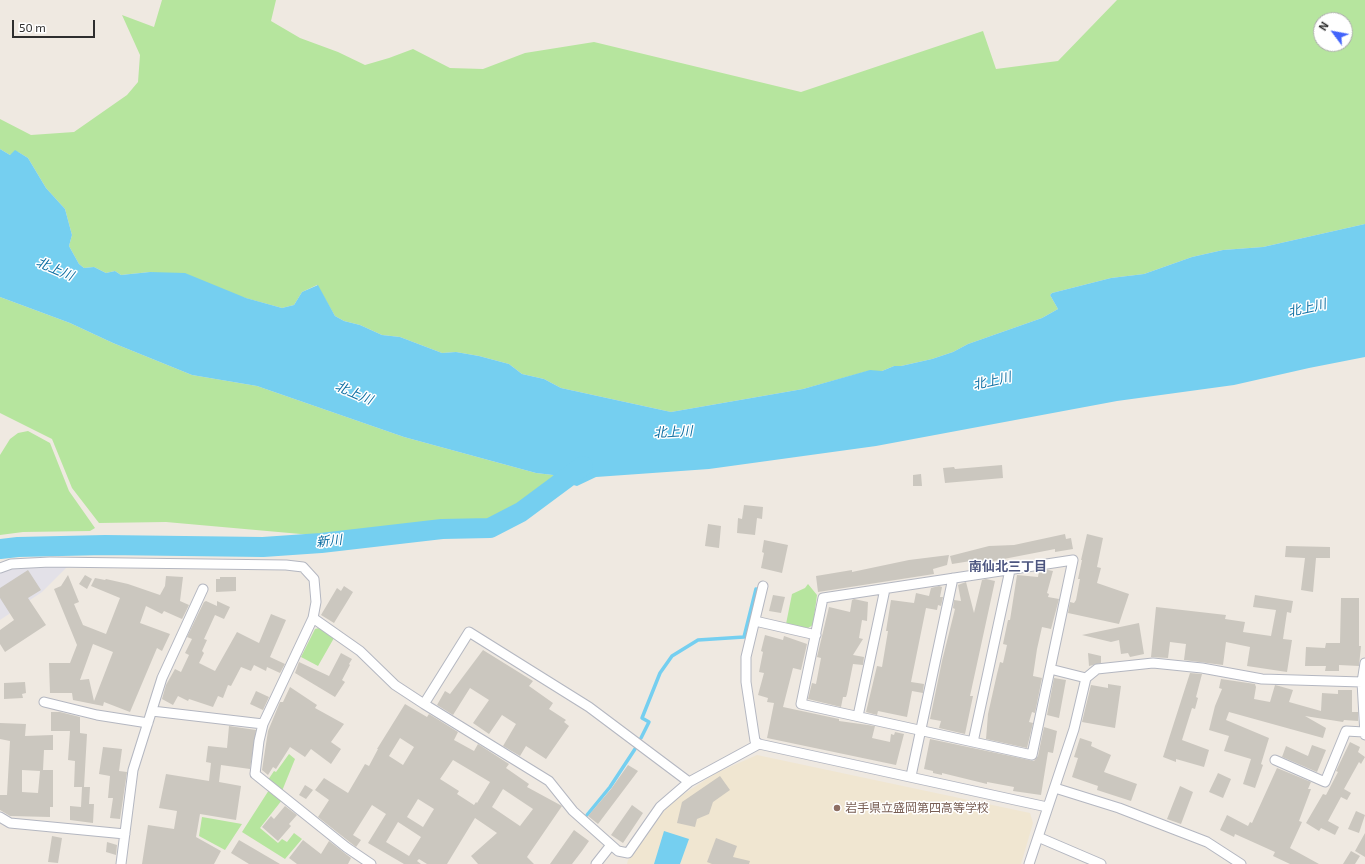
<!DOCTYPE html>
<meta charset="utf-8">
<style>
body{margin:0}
#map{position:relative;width:1365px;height:864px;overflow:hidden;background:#efe9e1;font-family:"Exo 2",sans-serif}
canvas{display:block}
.north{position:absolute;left:1313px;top:12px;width:40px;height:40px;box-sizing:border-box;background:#fff;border:1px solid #ababab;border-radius:50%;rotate:302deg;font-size:11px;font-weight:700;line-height:16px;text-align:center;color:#2e2e2e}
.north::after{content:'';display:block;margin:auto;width:14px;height:18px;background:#4264fb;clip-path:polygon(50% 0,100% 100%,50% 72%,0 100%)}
.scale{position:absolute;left:12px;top:20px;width:83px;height:18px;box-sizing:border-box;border:2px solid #2e2e2e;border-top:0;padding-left:5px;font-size:12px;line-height:14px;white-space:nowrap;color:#2e2e2e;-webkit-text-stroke:3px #fff;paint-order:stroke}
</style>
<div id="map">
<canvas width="1365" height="864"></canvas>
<div class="north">N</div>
<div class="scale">50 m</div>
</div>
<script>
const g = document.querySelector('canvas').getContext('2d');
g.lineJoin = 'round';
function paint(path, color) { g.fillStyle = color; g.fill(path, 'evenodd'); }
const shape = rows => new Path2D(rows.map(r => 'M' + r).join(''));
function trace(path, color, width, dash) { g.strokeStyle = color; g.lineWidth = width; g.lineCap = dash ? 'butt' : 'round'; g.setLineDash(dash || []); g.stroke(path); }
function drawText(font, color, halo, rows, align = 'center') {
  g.font = font + ' "Exo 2","Noto Sans JP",sans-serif'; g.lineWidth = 3; g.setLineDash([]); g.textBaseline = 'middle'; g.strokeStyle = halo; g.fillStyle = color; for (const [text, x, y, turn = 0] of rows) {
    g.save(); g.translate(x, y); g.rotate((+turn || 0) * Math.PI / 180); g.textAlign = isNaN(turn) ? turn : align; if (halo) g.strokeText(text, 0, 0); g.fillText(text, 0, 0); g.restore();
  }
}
paint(shape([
 [48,565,67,567,42,592,0,620,0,571,11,567]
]), '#e3e1e8');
paint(shape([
 [757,755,1030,813,1033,823,1021,864,627,864,628,860,670,803,716,773]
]), '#f0e6d1');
paint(shape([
 [162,0,276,0,271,21,300,38,338,52,365,65,389,58,413,49,450,68,483,69,525,53,594,42,801,92,983,31,996,69,1058,61,1117,0,1365,0,1365,224,1263,247,1223,250,1192,257,1144,274,1111,278,1052,293,1050,295,1058,309,1042,318,968,344,953,352,932,359,901,366,894,366,882,371,868,371,803,389,671,412,561,388,544,379,522,374,509,364,479,356,456,352,442,353,400,337,382,335,360,325,344,321,335,316,317,285,302,292,294,305,282,308,150,272,121,275,115,271,106,273,94,267,84,268,79,264,69,246,72,235,65,209,46,188,28,158,18,152,10,155,0,149,0,119,31,135,74,132,127,95,138,82,140,55,122,15,154,27],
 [1321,20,1345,20,1345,44,1321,44],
 [0,297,70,323,113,343,192,375,257,386,404,437,536,473,553,475,555,480,524,501,490,519,312,535,166,522,99,523,72,488,52,439,0,413],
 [28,431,50,443,69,491,95,528,90,531,23,532,0,535,0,455,10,439,18,433],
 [808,584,817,595,813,625,808,628,786,624,792,594,805,588],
 [319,628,334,638,318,666,301,657,315,629],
 [289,754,295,759,282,791,268,780,274,771,276,772],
 [269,790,282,800,260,828,278,843,282,839,287,842,294,833,302,839,285,859,242,832],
 [202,817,242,824,225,850,199,836]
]), '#b6e59e');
paint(shape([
 [0,149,10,155,15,150,28,158,46,188,65,209,72,235,69,246,79,264,84,268,94,267,106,273,115,271,121,275,150,272,185,273,246,298,282,308,294,305,302,292,318,285,335,316,344,321,360,325,382,335,400,337,442,353,456,352,479,356,509,364,522,374,544,379,561,388,671,412,803,389,870,370,882,371,894,366,901,366,932,359,953,352,968,344,1042,318,1058,309,1050,295,1052,293,1111,278,1144,274,1192,257,1223,250,1263,247,1365,224,1365,357,1309,368,1234,385,1117,401,876,446,709,469,596,477,577,486,555,480,553,475,536,473,404,437,257,386,192,375,113,343,70,323,0,297],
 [664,831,689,839,680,864,654,864]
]), '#75cff0');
trace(shape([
 [641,738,649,722,642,718,660,673,672,656,698,640,744,637,756,589],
 [587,815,610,787,635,749]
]), '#75cff0', 3.5);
trace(shape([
 [0,549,18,547,105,545,263,547,321,543,442,529,490,528,521,512,583,466]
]), '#75cff0', 20);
paint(shape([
 [1002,465,1003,478,945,483,943,468,954,467,955,469],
 [921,474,922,486,913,486,913,475],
 [744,505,763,507,762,519,757,518,755,535,737,533,738,518,742,519],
 [708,524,721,526,719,548,705,546],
 [1065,534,1066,539,1071,538,1073,549,1055,552,1055,549,978,564,977,560,952,564,950,556,989,546,1014,545],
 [1087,534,1103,538,1097,567,1101,568,1097,583,1129,594,1119,624,1068,613,1070,602,1074,603,1076,600,1080,579,1078,579,1082,560,1081,560],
 [764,540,788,545,782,573,761,568,764,553,762,552],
 [1286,546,1330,547,1330,558,1316,558,1313,592,1301,590,1305,558,1285,557],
 [949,555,947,565,933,569,934,574,818,592,816,576,852,570,852,572,909,560],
 [28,570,41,590,28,598,46,625,5,652,0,644,0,630,14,620,0,598,0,588],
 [1048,570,1053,571,1047,593,1049,594,1048,597,1059,599,1051,629,1042,627,1037,649,1033,676,1042,678,1035,713,1032,712,1029,722,1033,723,1027,748,986,739,988,714,997,674,1000,662,1003,663,1007,645,1003,644,1008,620,1010,620,1017,575,1038,577,1039,571],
 [68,575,79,602,74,604,83,625,106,634,120,598,91,586,95,578,105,580,106,579,128,584,160,595,165,586,166,576,183,577,180,601,189,605,182,619,164,611,162,614,146,606,140,623,170,634,162,651,157,648,130,712,104,702,103,706,73,700,72,693,50,693,49,663,70,663,77,645,54,589,61,586],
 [93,644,113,652,94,701,89,679,80,680],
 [85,575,92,579,87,589,79,584],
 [220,577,236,577,236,591,216,592,216,579,220,579],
 [986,579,995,581,970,696,973,696,965,734,939,728,941,721,930,719,942,661,955,609,953,608,954,600,961,601,958,585,966,582,974,613,982,580],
 [344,586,353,592,334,623,321,615,337,588,341,591],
 [939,586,942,587,940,597,943,597,941,606,938,605,937,610,926,608,911,682,924,684,923,693,912,691,907,717,878,711,877,715,866,712,877,666,882,667,888,631,886,631,891,600,914,603,916,593,929,596,931,588],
 [773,595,785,597,781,613,769,611],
 [1255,595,1293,601,1291,613,1287,612,1283,639,1292,640,1287,672,1247,666,1250,647,1226,642,1223,665,1184,660,1186,644,1170,642,1168,658,1151,657,1156,607,1226,615,1225,619,1245,622,1243,632,1271,636,1276,610,1253,607],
 [1341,598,1359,598,1359,646,1361,646,1359,666,1339,665,1339,671,1325,671,1326,666,1305,666,1306,647,1325,648,1326,643,1340,643],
 [854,599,868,602,867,621,862,620,859,638,863,639,853,655,864,657,863,665,853,664,847,694,846,697,843,697,841,707,808,699,812,683,816,684,821,658,817,657,829,607,850,612,852,600],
 [206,601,217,606,217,601,230,607,224,619,215,615,204,639,207,640,202,651,204,653,199,663,215,671,237,632,259,643,271,614,286,620,270,657,285,664,280,673,267,667,266,671,254,665,251,671,241,667,231,686,228,685,223,698,218,696,213,707,189,699,188,701,178,696,173,705,162,699,166,685,175,669,181,672,189,655,185,653,192,639,187,637,204,602],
 [1139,623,1144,654,1130,657,1128,653,1121,654,1119,640,1111,642,1082,635],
 [765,635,783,640,784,636,807,644,801,670,793,668,783,707,839,719,839,721,875,726,872,738,890,742,891,734,894,735,895,732,904,734,896,765,767,738,774,703,767,702,768,698,758,695,764,673,759,672,763,652,761,651],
 [483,650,533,681,529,686,553,703,549,709,566,720,564,722,569,726,546,759,526,746,520,756,503,746,516,724,502,715,489,734,473,723,489,700,470,688,453,715,437,705,445,691,450,694],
 [341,653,352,659,349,664,350,665,342,680,345,682,335,697,295,673,299,662,329,676],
 [1088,653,1101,656,1101,663,1089,666],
 [1190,673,1202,674,1196,697,1198,698,1195,709,1192,708,1182,740,1209,750,1204,767,1176,759,1176,762,1163,757],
 [1054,678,1066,680,1059,718,1047,715],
 [1221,679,1255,684,1256,687,1254,699,1270,702,1275,685,1279,686,1293,690,1289,702,1321,711,1322,693,1338,694,1338,690,1352,690,1352,712,1358,712,1358,721,1344,720,1343,722,1305,716,1326,728,1323,738,1229,712,1226,720,1269,738,1261,764,1263,765,1255,788,1243,784,1251,759,1224,751,1229,736,1209,730,1215,706,1222,689,1219,688],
 [25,682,26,693,22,694,23,698,4,699,4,683],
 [1108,684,1121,686,1115,728,1082,722,1091,685,1108,688],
 [290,687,317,705,315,708,344,724,331,742,341,749,331,764,311,749,305,757,290,747,276,769,273,767,268,775,262,770,268,731,280,702,283,702],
 [256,691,269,697,263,710,250,704],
 [405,704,427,717,429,714,458,732,454,740,474,751,478,744,509,764,506,768,529,784,527,787,562,806,527,857,534,864,478,864,471,856,497,833,475,818,447,864,427,864,419,859,417,861,421,864,404,864,368,843,386,814,372,805,353,835,361,840,356,847,318,817,329,800,315,790,324,778,348,793,365,764,369,766,378,749,377,749],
 [400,738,414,747,403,765,389,756],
 [453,760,490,782,477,803,476,802,474,805,457,794,459,791,440,779],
 [503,789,533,809,520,826,492,807],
 [418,799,434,809,423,827,407,817],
 [398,822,421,837,409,856,386,842],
 [51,712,60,712,80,717,80,733,87,734,84,787,90,787,89,804,94,804,93,823,70,820,70,806,81,807,82,787,74,787,75,761,68,760,70,731,51,731],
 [0,723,26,724,25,736,53,735,53,750,44,750,43,770,53,770,53,807,50,807,50,817,10,816,0,810,0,795,7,795,10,741,0,739],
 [22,770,40,771,38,793,22,792],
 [229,726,256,730,250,769,221,765,219,782,241,786,236,820,200,814,196,837,221,851,214,864,142,864,148,825,174,829,177,811,159,808,166,774,209,781,211,763,206,762,208,746,227,748],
 [1044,727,1057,731,1053,753,1048,752,1041,795,1013,791,1014,787,987,782,987,784,942,773,942,775,933,773,933,771,924,769,930,739,1034,761,1038,756],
 [1080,738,1092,742,1091,746,1111,755,1104,772,1137,784,1131,801,1097,790,1098,786,1072,777,1078,758,1074,757],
 [1350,742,1360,747,1358,752,1365,757,1361,764,1359,762,1344,789,1351,793,1347,800,1341,797,1328,821,1339,827,1335,835,1321,828,1319,831,1306,823,1323,794,1326,795,1338,772,1336,771],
 [1312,745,1326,750,1317,772,1282,757,1286,746,1308,756],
 [103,747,122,749,119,771,127,772,120,819,110,818,113,798,108,798,110,776,99,774],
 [628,765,638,771,598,824,588,816,611,789],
 [1277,768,1311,782,1308,789,1311,789,1299,821,1302,822,1290,848,1319,864,1290,864,1273,856,1275,852,1235,834,1234,837,1220,830,1227,815,1248,826,1250,822,1252,823],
 [1218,773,1231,779,1223,798,1209,792],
 [720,776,730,790,713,802,709,814,697,819,695,827,677,823,682,802],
 [305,785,313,790,306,799,299,795],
 [1180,786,1193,792,1181,824,1167,819],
 [632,805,643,813,623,843,611,835],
 [285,806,297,815,289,824,291,826,278,841,262,827,271,816,274,819],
 [1356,811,1365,815,1359,833,1348,829],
 [574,830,589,841,582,851,572,864,550,864],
 [1365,833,1365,857,1355,851],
 [52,836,62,838,58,863,48,862],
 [716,838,737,846,733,857,750,861,749,864,712,864,707,862],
 [239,840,280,864,249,864,231,853],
 [303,840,321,854,329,841,351,858,348,864,297,864,289,858],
 [107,842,117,845,116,855,106,852],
 [1351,851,1360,856,1355,864,1343,864]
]), '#cbc7bf');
const street = shape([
 [1073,560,1032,755,801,704,823,598,1073,560],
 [0,568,11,564,50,562,286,565,303,567,314,579,316,602,313,618],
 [763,586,746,657,746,682,755,741,759,744,1047,807],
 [755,621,816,635],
 [1365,663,1362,682,1365,735],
 [1050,669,1086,678],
 [44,702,97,715,148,723],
 [424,704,549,781,573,811,618,851,628,853,660,807,689,782],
 [152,711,263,724,313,618,360,651,395,685,424,704,469,632,589,707,689,782,759,744],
 [858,716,885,589],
 [263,724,259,741,255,774,346,847,371,864],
 [973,742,1010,570],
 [1275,760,1325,782,1346,731,1364,732],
 [911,776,953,578],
 [1055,788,1119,808,1207,842,1241,864],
 [0,817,10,823,125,834],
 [1038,837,1101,864],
 [121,864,133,770,162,678,203,589],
 [596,864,611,845],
 [1029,864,1074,729,1086,678,1097,669,1153,663,1202,668,1262,679,1362,682]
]);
trace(street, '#b4b7c1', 11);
trace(street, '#fff', 9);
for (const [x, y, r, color] of [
 [837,808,4,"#8d6e63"]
]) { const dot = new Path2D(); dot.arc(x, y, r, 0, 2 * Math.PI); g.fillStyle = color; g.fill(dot); trace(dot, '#fff', 1.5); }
drawText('12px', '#785e54', '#fff', [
 ["岩手県立盛岡第四高等学校",845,808]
], 'left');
drawText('italic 13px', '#0d6fa3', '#fff', [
 ["北上川",55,269,23],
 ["北上川",1307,308,-13],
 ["北上川",992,381,-13],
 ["北上川",354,393,23],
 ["北上川",673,432,-3],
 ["新川",329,541,-6]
]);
drawText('bold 13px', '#4d5680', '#fff', [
 ["南仙北三丁目",1008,567]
]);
</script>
